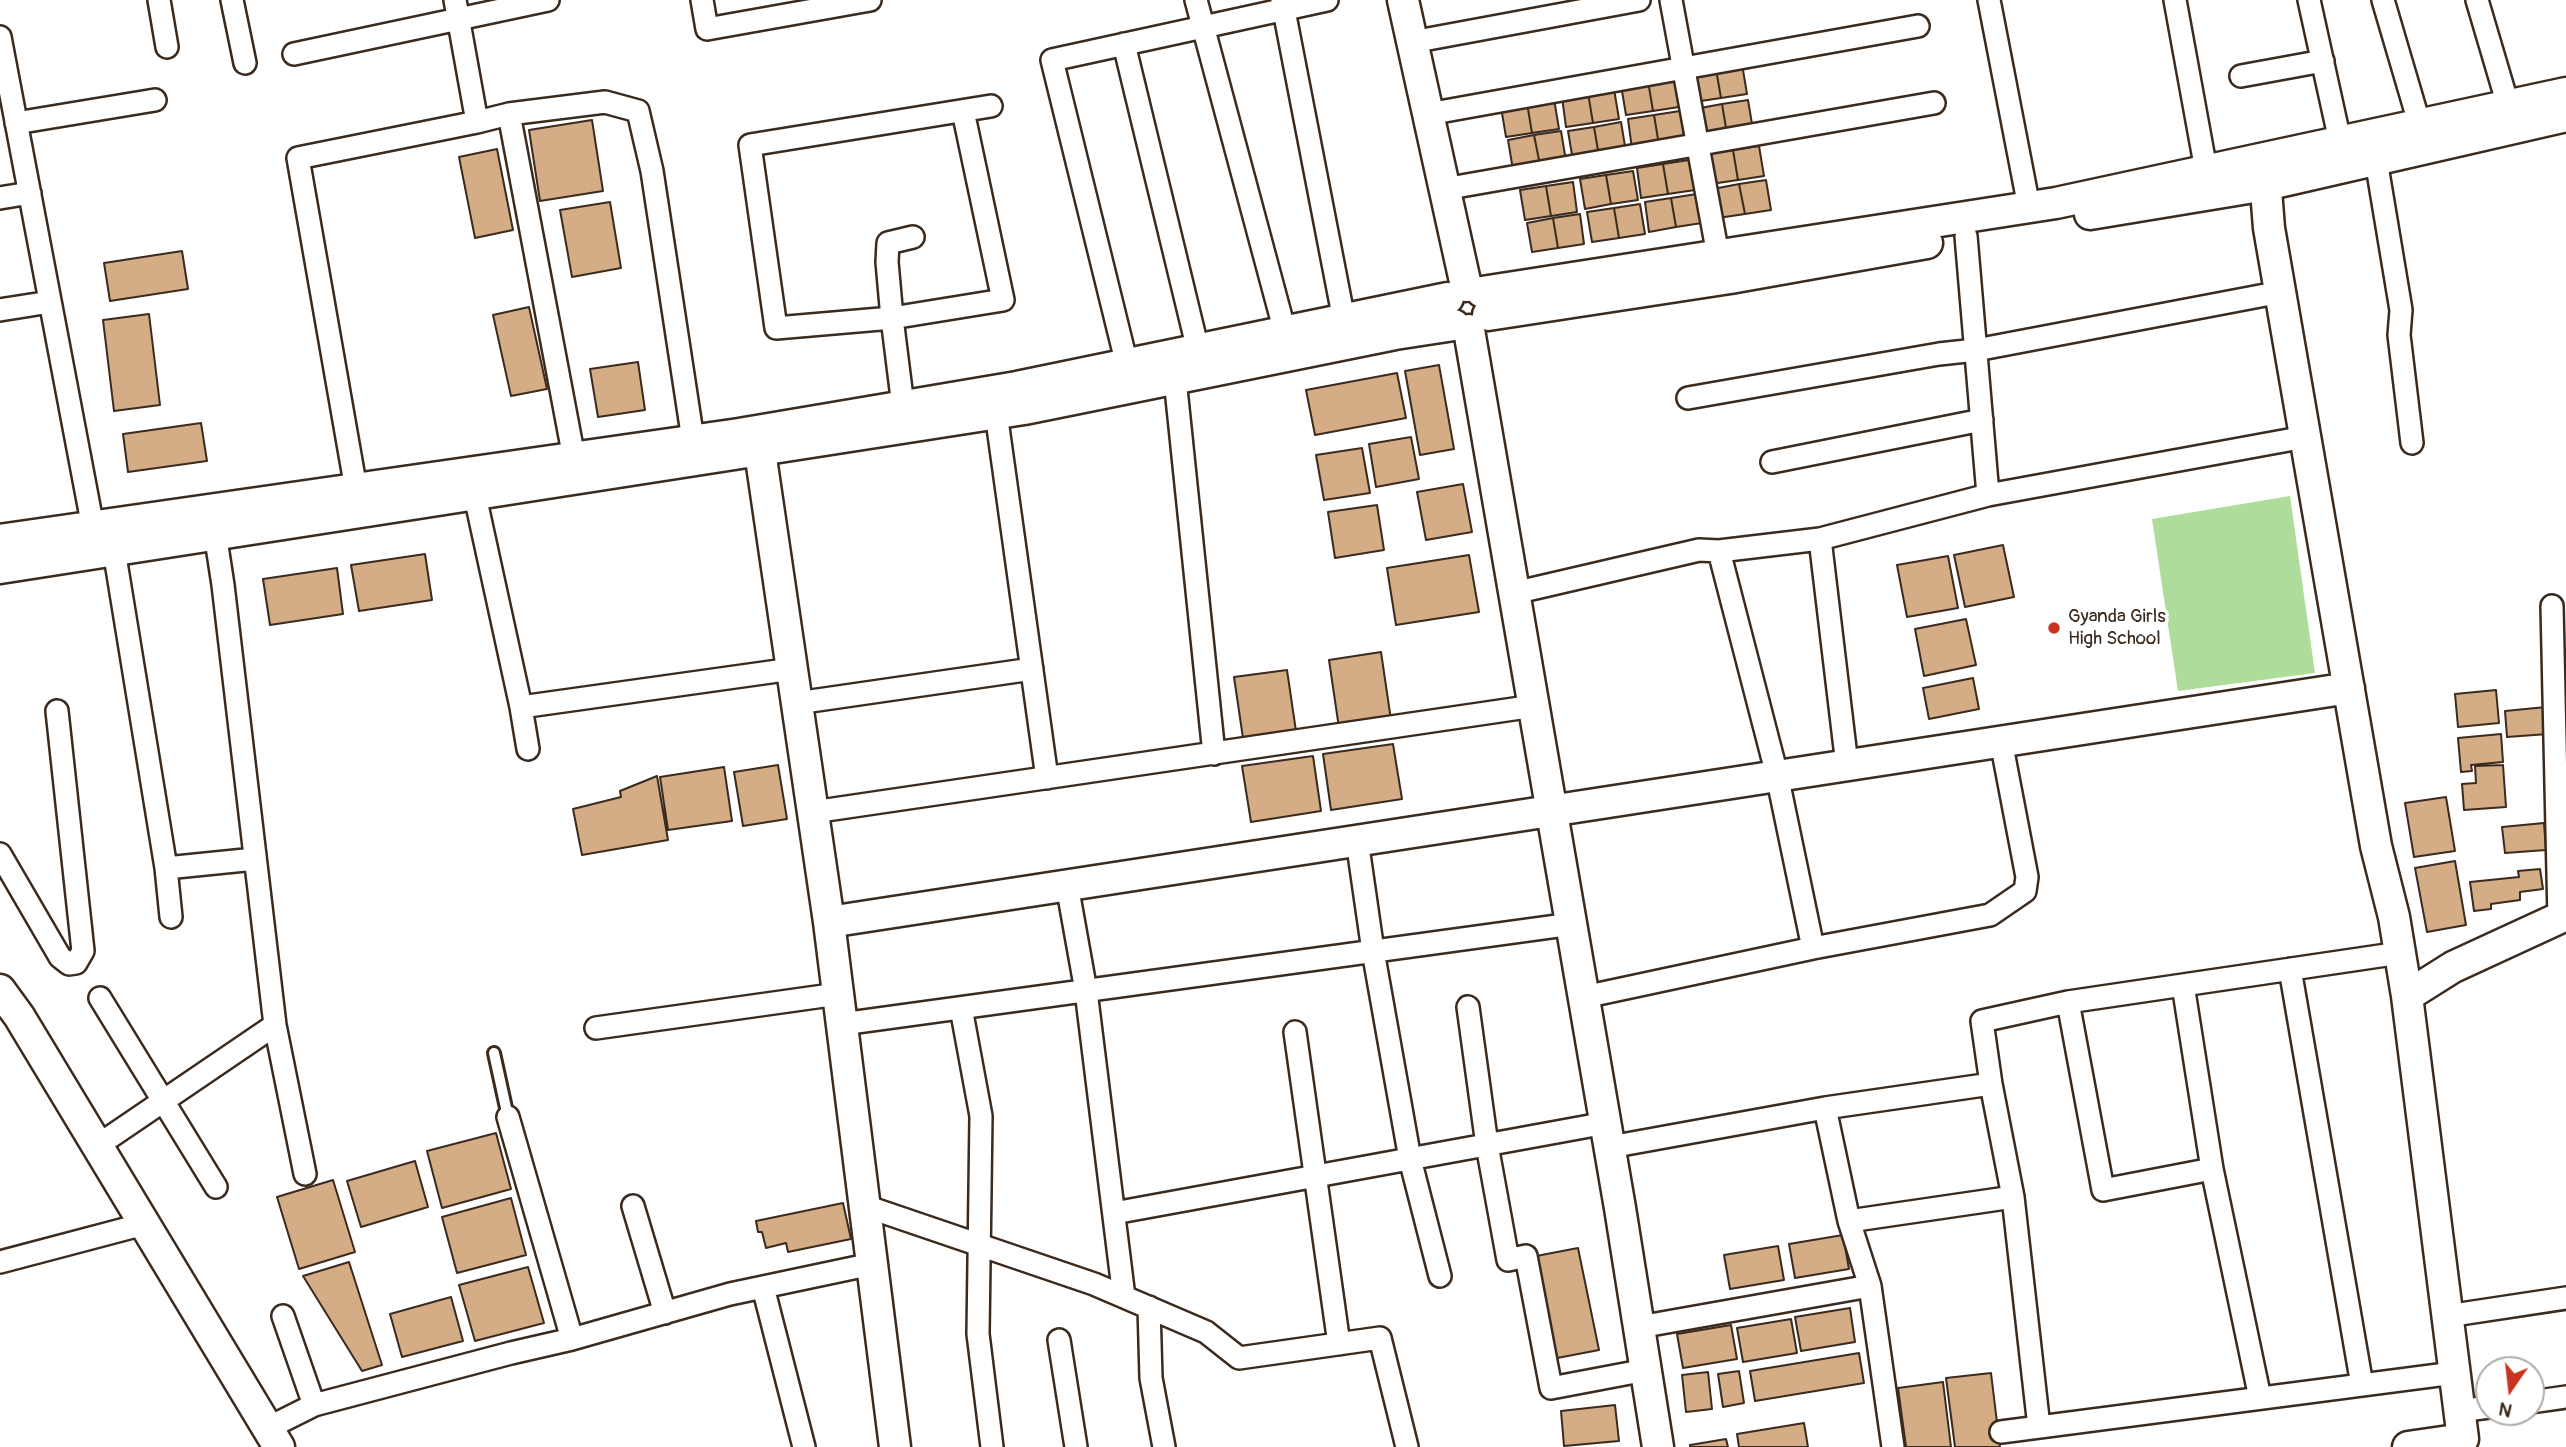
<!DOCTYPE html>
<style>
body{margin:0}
#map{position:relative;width:2566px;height:1447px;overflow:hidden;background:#fff;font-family:Pangolin,sans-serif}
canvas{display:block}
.north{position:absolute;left:2475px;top:1356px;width:70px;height:70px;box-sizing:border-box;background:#fff;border:2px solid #b1aaa5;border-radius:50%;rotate:194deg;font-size:19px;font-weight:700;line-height:28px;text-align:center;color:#3b2a1e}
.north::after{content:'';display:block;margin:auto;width:24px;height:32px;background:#c8321e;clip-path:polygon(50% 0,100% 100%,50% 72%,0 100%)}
</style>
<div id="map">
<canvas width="2566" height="1447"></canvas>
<div class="north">N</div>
</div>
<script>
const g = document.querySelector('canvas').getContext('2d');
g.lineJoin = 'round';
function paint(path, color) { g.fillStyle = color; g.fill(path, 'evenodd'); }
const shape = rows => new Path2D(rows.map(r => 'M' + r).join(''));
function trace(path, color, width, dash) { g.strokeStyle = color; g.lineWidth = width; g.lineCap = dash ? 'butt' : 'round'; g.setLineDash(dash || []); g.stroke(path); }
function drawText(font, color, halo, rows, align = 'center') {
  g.font = font + ' Pangolin,sans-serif'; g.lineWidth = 7; g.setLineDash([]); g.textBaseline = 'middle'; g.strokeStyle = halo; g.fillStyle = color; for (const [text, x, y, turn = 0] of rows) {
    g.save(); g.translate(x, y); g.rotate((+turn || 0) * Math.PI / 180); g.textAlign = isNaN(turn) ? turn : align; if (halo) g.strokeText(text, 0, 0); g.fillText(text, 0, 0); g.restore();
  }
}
paint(shape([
 [2290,496,2315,673,2178,691,2152,519]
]), '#aedc9a');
const building = shape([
 [1742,64,1747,94,1721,98,1716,69,1742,64],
 [1716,69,1721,98,1694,102,1689,73,1716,69],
 [1674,77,1679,107,1653,111,1648,81,1674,77],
 [1648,81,1653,111,1626,115,1621,85,1648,81],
 [1614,89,1619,119,1593,123,1588,93,1614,89],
 [1588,93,1593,123,1566,127,1562,97,1588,93],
 [1554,99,1559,129,1532,133,1527,103,1554,99],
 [1748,100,1753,130,1727,134,1722,104,1748,100],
 [1527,103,1532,133,1506,137,1501,107,1527,103],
 [1722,104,1727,134,1700,138,1695,109,1722,104],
 [1680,111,1685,141,1659,145,1654,115,1680,111],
 [1654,115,1659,145,1632,149,1628,119,1654,115],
 [592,120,603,191,540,201,529,130,592,120],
 [1621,122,1626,152,1599,156,1594,127,1621,122],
 [1594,127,1599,156,1573,161,1568,131,1594,127],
 [1561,131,1566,161,1540,165,1534,135,1561,131],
 [1534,135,1540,165,1513,170,1508,140,1534,135],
 [1759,146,1764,176,1738,180,1733,150,1759,146],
 [497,149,513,230,475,238,459,157,497,149],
 [1733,150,1738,180,1711,184,1707,154,1733,150],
 [1689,160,1695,190,1668,194,1663,164,1689,160],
 [1663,164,1668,194,1641,198,1637,168,1663,164],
 [1633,171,1638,200,1611,204,1606,175,1633,171],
 [1606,175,1611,204,1585,209,1580,179,1606,175],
 [1766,180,1771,210,1745,214,1739,184,1766,180],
 [1573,182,1577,212,1551,216,1546,186,1573,182],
 [1739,184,1745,214,1718,218,1713,189,1739,184],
 [1546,186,1551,216,1525,220,1520,190,1546,186],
 [1697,194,1702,223,1676,227,1671,198,1697,194],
 [1671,198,1676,227,1649,232,1645,202,1671,198],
 [610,202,621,268,572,277,560,210,610,202],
 [1640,204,1645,234,1619,238,1614,208,1640,204],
 [1614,208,1619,238,1592,242,1587,212,1614,208],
 [1580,214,1584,244,1558,248,1553,218,1580,214],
 [1553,218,1558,248,1532,252,1527,223,1553,218],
 [182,251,188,289,110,301,104,263,182,251],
 [529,307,547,389,511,396,493,315,529,307],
 [149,314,160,405,114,411,103,320,149,314],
 [638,362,645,410,598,417,590,369,638,362],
 [1439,365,1454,449,1420,455,1405,371,1439,365],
 [1397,373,1406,418,1315,435,1306,390,1397,373],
 [201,423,207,461,128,472,123,434,201,423],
 [1411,437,1419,479,1376,487,1369,444,1411,437],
 [1362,448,1370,493,1324,500,1316,455,1362,448],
 [1463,484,1472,532,1426,540,1417,492,1463,484],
 [1377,505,1384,550,1335,558,1328,512,1377,505],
 [2003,545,2014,597,1965,607,1954,555,2003,545],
 [425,554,432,600,359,611,351,565,425,554],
 [1469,555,1479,612,1396,625,1387,568,1469,555],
 [1948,556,1958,608,1907,617,1897,565,1948,556],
 [337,568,343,614,270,625,263,579,337,568],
 [1966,619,1976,665,1924,676,1915,629,1966,619],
 [1381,652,1391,720,1339,728,1329,660,1381,652],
 [1287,670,1297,738,1244,745,1234,677,1287,670],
 [1973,678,1979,709,1929,719,1923,688,1973,678],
 [2496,690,2499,723,2458,727,2455,694,2496,690],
 [2546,707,2548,734,2507,737,2505,711,2546,707],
 [2501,734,2503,762,2471,765,2472,771,2461,772,2458,738,2501,734],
 [1393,744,1402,799,1331,810,1323,754,1393,744],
 [1313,756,1321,811,1251,822,1242,766,1313,756],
 [778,765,787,819,743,826,734,772,778,765],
 [2503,765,2506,807,2464,810,2462,784,2476,783,2475,766,2503,765],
 [724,767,732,821,668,830,660,777,724,767],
 [657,776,668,840,582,855,573,809,621,797,620,791,657,776],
 [2446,797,2455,851,2414,857,2405,803,2446,797],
 [2544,823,2546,850,2505,853,2502,827,2544,823],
 [2455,861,2466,925,2427,932,2415,868,2455,861],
 [2540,869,2543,889,2520,892,2520,900,2491,904,2491,909,2474,911,2470,882,2519,877,2518,871,2540,869],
 [496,1133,511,1189,442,1208,427,1151,496,1133],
 [415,1161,428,1207,361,1227,347,1181,415,1161],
 [333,1180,355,1252,299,1269,277,1197,333,1180],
 [511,1198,526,1255,457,1273,442,1217,511,1198],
 [843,1203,851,1239,788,1252,786,1243,766,1248,762,1232,758,1232,756,1221,843,1203],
 [1843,1235,1849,1269,1795,1278,1789,1244,1843,1235],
 [1778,1246,1784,1280,1730,1289,1724,1255,1778,1246],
 [1578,1248,1599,1350,1552,1359,1531,1257,1578,1248],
 [349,1262,382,1365,362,1371,303,1276,349,1262],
 [528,1267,544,1323,475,1341,459,1285,528,1267],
 [451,1297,463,1341,402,1357,390,1314,451,1297],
 [1850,1308,1855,1342,1801,1351,1795,1317,1850,1308],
 [1791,1319,1797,1353,1743,1362,1737,1328,1791,1319],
 [1731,1325,1737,1359,1683,1368,1677,1334,1731,1325],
 [1859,1353,1864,1383,1755,1401,1750,1371,1859,1353],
 [1739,1371,1744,1403,1723,1407,1718,1374,1739,1371],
 [1708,1372,1712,1409,1686,1412,1682,1375,1708,1372],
 [1991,1373,2000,1447,1955,1447,1946,1378,1991,1373],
 [1943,1382,1951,1447,1906,1447,1898,1388,1943,1382],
 [1615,1405,1619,1441,1564,1446,1561,1411,1615,1405],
 [1804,1423,1808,1447,1739,1447,1737,1434,1804,1423],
 [1726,1439,1728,1447,1690,1447,1690,1445,1726,1439]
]);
paint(building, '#d4ac85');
trace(building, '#3b2a1e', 2);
const lane = shape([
 [494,1053,508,1117]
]);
const street = shape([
 [159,0,167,47],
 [232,0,245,63],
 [702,0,707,29,870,0],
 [1196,0,1285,332],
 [1282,0,1344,320],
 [1671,0,1718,255],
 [1989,0,2029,207],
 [2175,0,2206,170],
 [2309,0,2340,141],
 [2383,0,2423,136],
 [2477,0,2508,105],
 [0,37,95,538],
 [1412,42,1639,0],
 [1124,44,1198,350],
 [294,54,548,0],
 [2241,76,2323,61],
 [509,114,574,458],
 [1428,114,1918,26],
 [477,122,509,114,605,102,638,111,652,171,693,440],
 [16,123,155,100],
 [2376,160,2401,310,2399,335,2412,443],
 [1444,189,1934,103],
 [0,198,30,193],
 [1966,236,1988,495],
 [913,237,888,243,887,262,892,318,1003,300,963,111],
 [0,310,50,302],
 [1127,365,1052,60,1327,0],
 [1175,379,1214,754],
 [1688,398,1939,354,1976,350,2281,292],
 [903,406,892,318,776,328,750,145,991,106],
 [996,413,1047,778],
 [1772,462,1982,420],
 [356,489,298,158,477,122,455,0],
 [475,496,521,707,792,669],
 [215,533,223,585,275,1025,305,1174],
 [1820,539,1847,765],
 [114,550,166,868,171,917],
 [1719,551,1777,775,1813,948],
 [1514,593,1699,550,1719,551,1820,539,1988,495,2305,437],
 [2552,606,2559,919],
 [797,703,1032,669],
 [521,707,528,749],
 [813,812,1534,706],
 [1357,840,1373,951,1410,1159,1440,1276],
 [0,854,60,957,69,964,76,963,83,951,57,711],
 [166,868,255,859],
 [1067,885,1086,991,1124,1297],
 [2290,969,2362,1385],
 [2183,985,2212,1169,2103,1190,2068,1002,2183,985,2400,953],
 [1584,997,1813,948,1990,915,2025,891,2027,877,2001,741],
 [100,998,216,1187],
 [1468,1007,1487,1145,1508,1260,1526,1256,1551,1388,1646,1370],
 [961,1008,981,1116,978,1334,992,1447],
 [842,1024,1572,924],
 [596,1028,838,994],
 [1295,1032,1339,1344],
 [1825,1108,1849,1221,1870,1286],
 [508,1117,572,1339],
 [97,1146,275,1025],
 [1610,1147,1825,1108,1991,1084],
 [2212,1169,2260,1398],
 [633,1206,665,1313],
 [865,1206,1094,1284,1206,1332,1239,1358,1380,1338,1407,1447],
 [1114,1213,1606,1123],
 [1849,1221,2013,1197],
 [0,1262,144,1224],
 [763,1287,804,1447],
 [1149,1307,1151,1378,1164,1447],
 [283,1316,314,1405],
 [2447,1316,2566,1298],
 [1639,1327,1870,1286,1893,1447],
 [1059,1340,1076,1447],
 [2531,1402,2566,1397],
 [2459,1411,2489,1407],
 [2039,1427,2013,1197,1991,1084,1982,1021,2068,1002],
 [268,1428,314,1405,511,1353,572,1339,730,1294,872,1264],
 [2001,1432,2454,1373]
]);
const secondary = shape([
 [1403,0,1466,286],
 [2264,165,2269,228,2376,846,2394,917,2407,996,2453,967,2566,915],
 [2090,214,2266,185,2566,116],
 [1482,292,2056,203,2566,93],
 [1488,315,1730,278,1927,243],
 [1469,330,1620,1208,1658,1447],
 [757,431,829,922,895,1447],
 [0,540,739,434,1017,387,1448,298],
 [0,568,1024,409,1395,334,1454,325],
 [829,922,2349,688],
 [0,990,19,1016,279,1447],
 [2407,996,2463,1439,2408,1447]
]);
trace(lane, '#3b2a1e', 16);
trace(street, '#3b2a1e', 26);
trace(secondary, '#3b2a1e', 35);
trace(lane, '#fff', 10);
trace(street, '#fff', 21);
trace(secondary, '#fff', 30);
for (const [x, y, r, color] of [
 [2054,628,7,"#c8321e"]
]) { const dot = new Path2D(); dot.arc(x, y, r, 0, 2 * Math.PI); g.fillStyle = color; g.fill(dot); trace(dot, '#fff', 2.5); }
drawText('19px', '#3b2a1e', '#fff', [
 ["Gyanda Girls",2068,617],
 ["High School",2068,639]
], 'left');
</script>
